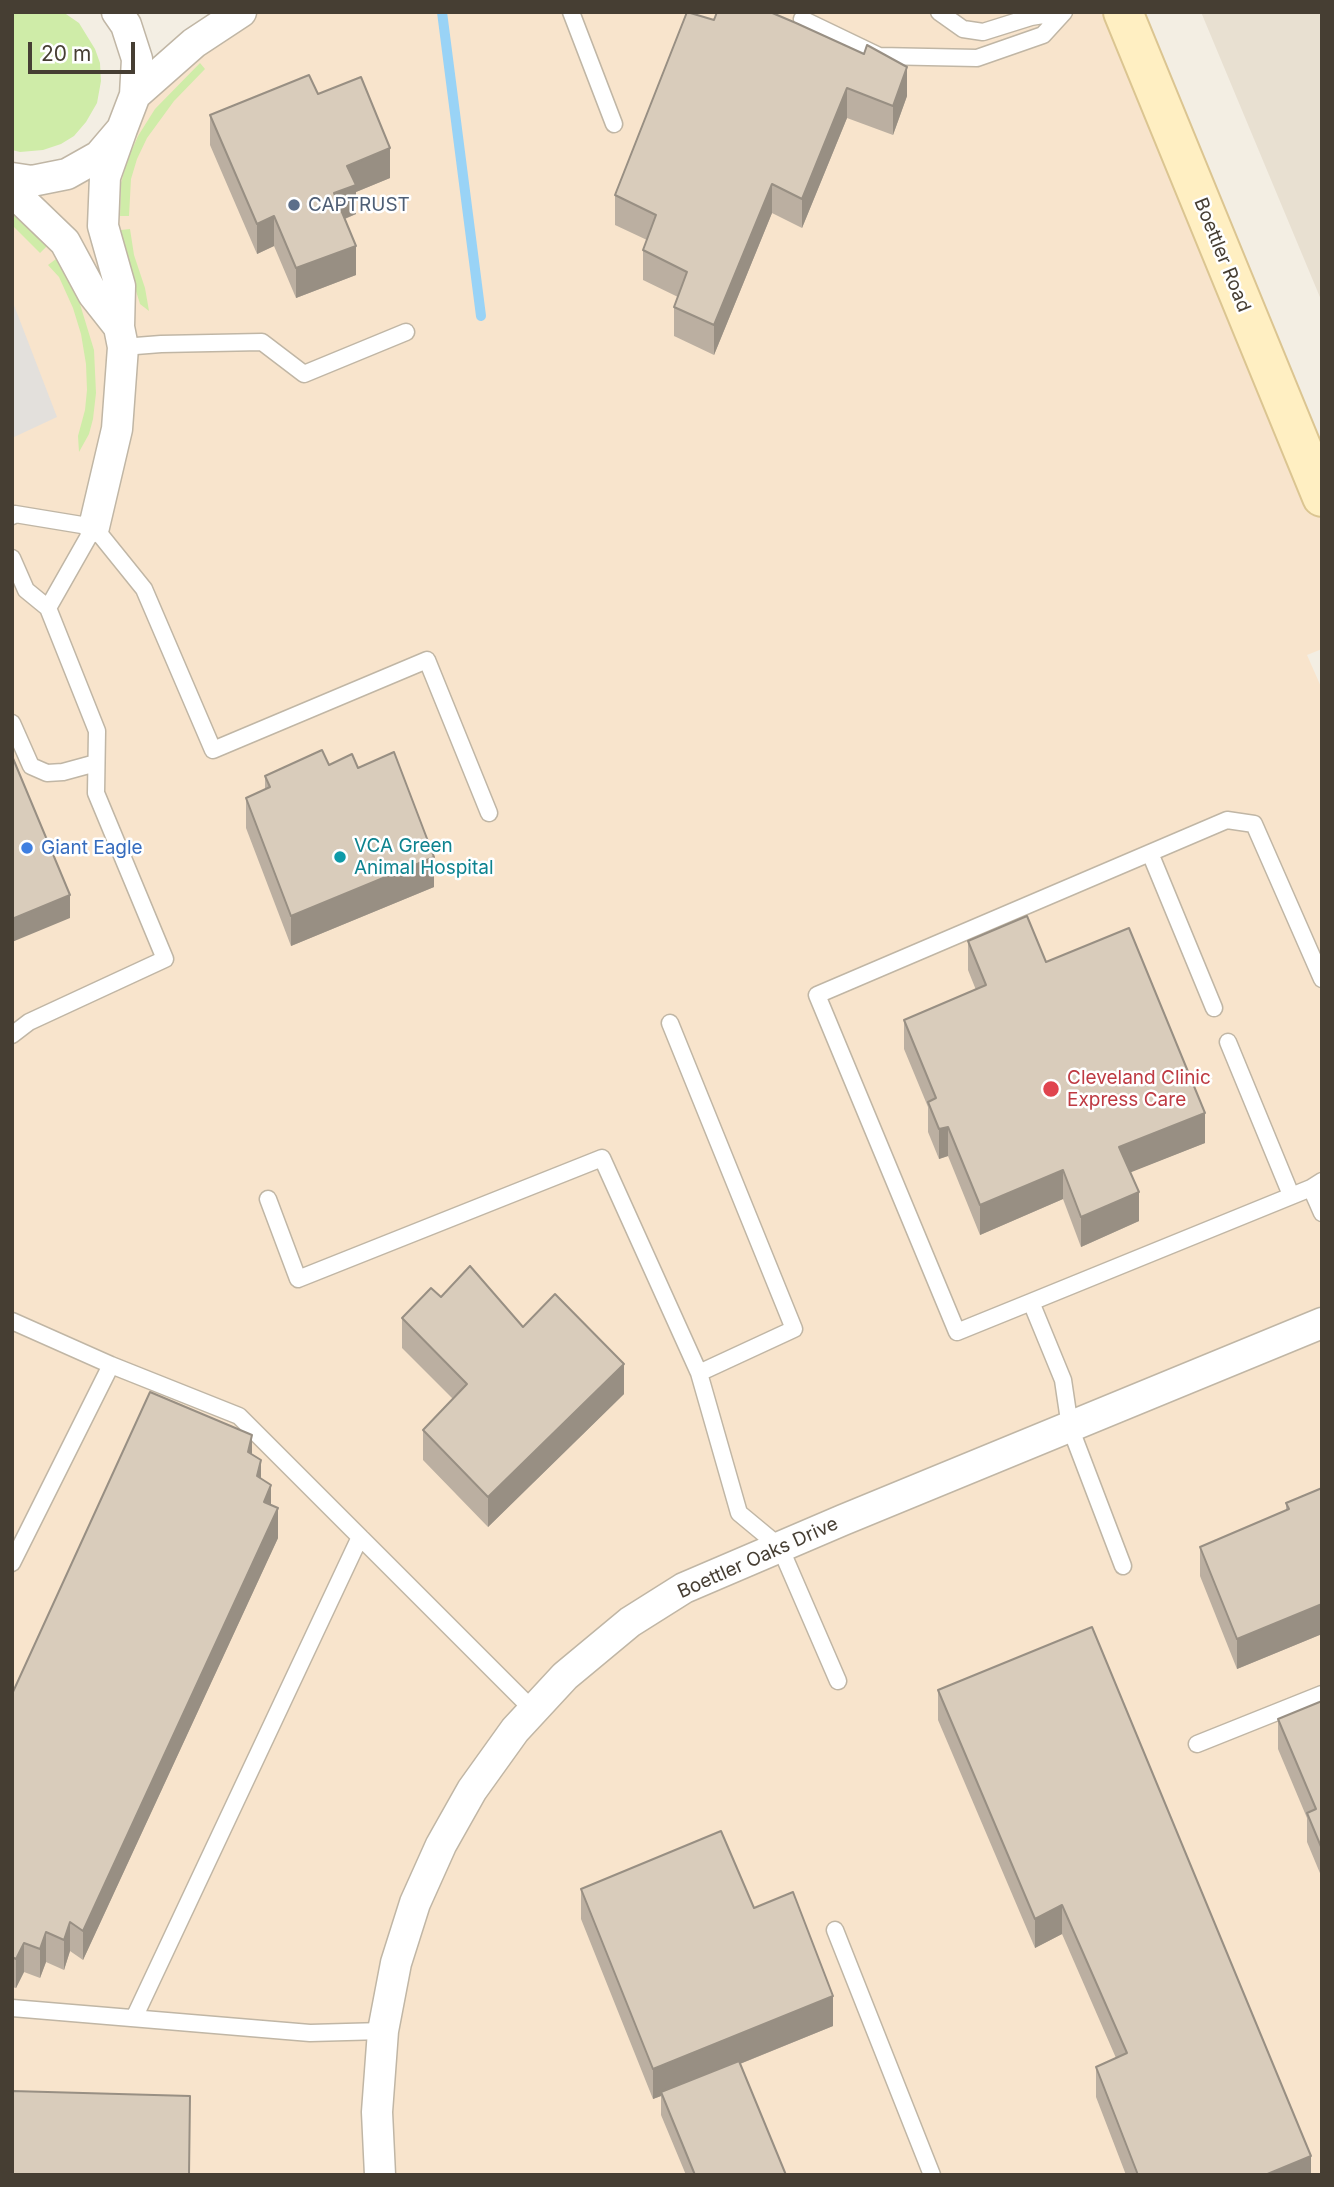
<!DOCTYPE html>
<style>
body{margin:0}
#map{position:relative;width:1334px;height:2187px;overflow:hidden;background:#f3eee3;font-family:Inter,sans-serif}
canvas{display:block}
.frame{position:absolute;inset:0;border:14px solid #463e33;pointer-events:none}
.scale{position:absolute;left:28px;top:42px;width:107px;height:32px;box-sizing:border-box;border:4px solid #463e33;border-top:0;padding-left:9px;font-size:21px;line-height:24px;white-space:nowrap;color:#463e33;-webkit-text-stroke:5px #fff;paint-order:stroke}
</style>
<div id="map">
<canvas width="1334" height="2187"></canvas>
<div class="frame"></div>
<div class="scale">20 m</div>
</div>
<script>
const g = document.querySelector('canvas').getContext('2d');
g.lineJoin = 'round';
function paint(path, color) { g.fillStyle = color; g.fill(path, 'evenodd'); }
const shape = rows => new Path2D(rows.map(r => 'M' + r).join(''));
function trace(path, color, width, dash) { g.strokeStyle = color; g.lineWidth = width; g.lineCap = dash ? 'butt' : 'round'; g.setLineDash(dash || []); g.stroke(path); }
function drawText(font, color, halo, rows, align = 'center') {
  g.font = font + ' Inter,sans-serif'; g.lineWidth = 5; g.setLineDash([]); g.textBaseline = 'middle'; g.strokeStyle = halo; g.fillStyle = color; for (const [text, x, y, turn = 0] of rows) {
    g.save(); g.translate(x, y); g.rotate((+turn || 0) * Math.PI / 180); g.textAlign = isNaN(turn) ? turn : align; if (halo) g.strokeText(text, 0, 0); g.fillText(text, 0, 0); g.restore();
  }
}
paint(shape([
 [1201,12,1322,12,1322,302]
]), '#e8e0d1');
paint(shape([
 [241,12,1123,12,1322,497,1322,649,1307,655,1322,689,1322,2175,12,2175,12,178,67,174,135,95]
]), '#f8e4cc');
paint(shape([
 [12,12,63,12,79,23,95,49,100,63,101,81,97,103,86,122,74,136,61,144,43,150,20,152,12,150],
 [200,63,205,69,174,101,147,138,137,159,131,179,129,216,120,216,121,183,127,161,138,136,155,109],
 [12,214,25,224,47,246,40,253,12,225],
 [130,229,134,255,145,288,149,311,140,304,122,246,121,230],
 [56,259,76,291,94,350,96,393,93,419,89,434,79,452,78,436,85,410,87,390,86,364,81,334,73,308,59,277,48,265]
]), '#cfeca8');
paint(shape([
 [12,300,57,417,12,438]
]), '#e3e0dc');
trace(shape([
 [442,12,481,316]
]), '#99d3f6', 10);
const lane = shape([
 [571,12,614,124],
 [939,12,963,29,983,32,1031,17,1061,12],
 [802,19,879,56,977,58,1043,35,1064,12],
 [123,347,161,344,262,342,304,374,406,332],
 [12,516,15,514,94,527,144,589,213,750,427,660,489,813],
 [12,558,26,590,48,608],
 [12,723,31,766,47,773,63,772,96,763],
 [1150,853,1214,1008],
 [670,1023,794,1329,699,1373],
 [12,1035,29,1022,165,959,96,793,97,731,48,608,94,527],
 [1228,1042,1291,1195],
 [1322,1181,1311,1188,1322,1213],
 [268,1199,298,1279,602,1158,699,1373,739,1513,780,1547,838,1681],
 [1031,1302,1311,1188],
 [12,1321,111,1365,239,1416,533,1710],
 [12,1563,111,1365],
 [1123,1566,1070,1427,1063,1380,1031,1302,957,1332,817,995,1227,820,1254,824,1322,979],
 [1197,1744,1322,1694],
 [835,1930,932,2175],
 [12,2008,310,2033,383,2031],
 [134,2018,360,1537]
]);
const street = shape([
 [135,95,194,43,241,12],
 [12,178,32,181,67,174,99,156,122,129,135,95,137,59,126,25,117,12],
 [12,191,65,242,93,294,119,327],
 [94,527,117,429,123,347,119,327,120,286,103,226,105,177,122,129],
 [380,2175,377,2112,383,2031,396,1963,415,1903,441,1845,472,1790,515,1730,565,1676,630,1622,684,1588,843,1520,1322,1323]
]);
const secondary = shape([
 [1123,12,1322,497]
]);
trace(lane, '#c0b6a5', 19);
trace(street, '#c0b6a5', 33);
trace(secondary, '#dbc591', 42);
trace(lane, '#fff', 16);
trace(street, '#fff', 30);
trace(secondary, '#ffefc2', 38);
paint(shape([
 [687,12,907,96,893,135,847,118,802,228,772,213,714,355,674,336,674,307,678,297,643,280,643,250,647,240,615,225,615,195],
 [318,94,390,178,356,192,356,214,345,219,356,275,296,298,274,246,257,254,210,145,210,115],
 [329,765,358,768,434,887,291,946,246,828,246,798,265,789,265,776],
 [968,941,1046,962,1205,1143,1130,1172,1139,1221,1081,1247,1063,1199,980,1235,948,1156,939,1159,928,1132,928,1107,904,1049,904,1020,976,990,968,970],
 [441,1297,523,1327,624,1394,488,1527,423,1460,423,1430,453,1399,402,1348,402,1318],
 [252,1455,271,1505,278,1538,83,1960,70,1951,64,1970,46,1962,40,1978,24,1972,16,1988,12,1987,12,1694],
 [1322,1488,1322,1634,1237,1669,1200,1576,1200,1547,1286,1510,1286,1503],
 [938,1690,1311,2175,1126,2175,1096,2097,1096,2067,1116,2058,1062,1934,1035,1948,938,1720],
 [1322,1701,1322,1878,1307,1842,1307,1818,1278,1749,1278,1719],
 [581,1889,754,1908,833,2026,740,2064,786,2175,686,2175,661,2115,661,2096,653,2099,581,1919]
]), '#bbafa1');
paint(shape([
 [907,67,907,96,893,135,893,106],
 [847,88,847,118,802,228,802,199],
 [390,148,390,178,356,192,356,214,334,223,334,193,347,166],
 [772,184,772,213,714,355,714,325],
 [274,216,274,246,257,254,257,224],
 [356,246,356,275,296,298,296,268],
 [434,857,434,887,291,946,291,916],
 [70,895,70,918,12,942,12,919],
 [1205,1113,1205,1143,1119,1177,1119,1147],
 [948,1127,948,1156,939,1159,939,1129],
 [1063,1170,1063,1199,980,1235,980,1205],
 [1139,1192,1139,1221,1081,1247,1081,1217],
 [624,1364,624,1394,488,1527,488,1497],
 [252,1435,252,1465,248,1452],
 [261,1460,261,1490,257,1476],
 [271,1485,271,1515,264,1502],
 [278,1508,278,1538,83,1960,83,1931],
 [1322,1604,1322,1634,1237,1669,1237,1639],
 [1062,1905,1062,1934,1035,1948,1035,1919],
 [70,1922,70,1951,64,1970,64,1940],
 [46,1932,46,1962,40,1978,40,1949],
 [24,1943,24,1972,16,1988,16,1959],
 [833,1996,833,2026,663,2095,661,2092,661,2096,653,2099,653,2069],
 [1311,2156,1311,2175,1265,2175]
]), '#988f83');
const building = shape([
 [687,12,714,20,717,12,770,12,796,23,864,54,867,45,907,67,893,106,847,88,802,199,772,184,714,325,674,307,687,272,643,250,656,215,615,195,687,12],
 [309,75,318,94,361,77,390,148,347,166,356,185,334,193,356,246,296,268,274,216,257,224,210,115,309,75],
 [322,750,329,765,352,754,358,768,394,752,434,857,291,916,246,798,270,787,265,776,322,750],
 [12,756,70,895,12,919,12,756],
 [1027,916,1046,962,1129,928,1205,1113,1119,1147,1139,1192,1081,1217,1063,1170,980,1205,948,1127,939,1129,928,1102,936,1098,904,1020,986,985,968,941,1027,916],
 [470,1266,523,1327,555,1294,624,1364,488,1497,423,1430,467,1384,402,1318,431,1288,441,1297,470,1266],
 [150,1392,252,1435,248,1452,261,1460,257,1476,271,1485,264,1502,278,1508,83,1931,70,1922,64,1940,46,1932,40,1949,24,1943,16,1959,12,1957,12,1694,150,1392],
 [1322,1488,1322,1604,1237,1639,1200,1547,1289,1509,1286,1503,1322,1488],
 [1092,1627,1311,2156,1265,2175,1138,2175,1096,2067,1127,2053,1062,1905,1035,1919,938,1690,1092,1627],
 [1322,1701,1322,1849,1307,1813,1316,1809,1278,1719,1322,1701],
 [721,1831,754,1908,793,1892,833,1996,653,2069,581,1889,721,1831],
 [739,2061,786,2175,695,2175,661,2092,739,2061],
 [12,2091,190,2096,189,2175,12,2175,12,2091]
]);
paint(building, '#d9ccbb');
trace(building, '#988f83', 2);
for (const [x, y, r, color] of [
 [294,205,7,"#5c6f8a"],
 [27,848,7,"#3f7fe0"],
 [340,857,7,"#0f9aa8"],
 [1051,1089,9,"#e0444e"]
]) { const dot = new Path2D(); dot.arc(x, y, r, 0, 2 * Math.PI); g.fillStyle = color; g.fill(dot); trace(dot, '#fff', 2.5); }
drawText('19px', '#4e5e75', '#fff', [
 ["CAPTRUST",308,205]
], 'left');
drawText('19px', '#463e33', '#fff', [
 ["Boettler Road",1222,255,68],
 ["Boettler Oaks Drive",758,1558,-24]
]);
drawText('19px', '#0d838f', '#fff', [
 ["VCA Green",354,846],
 ["Animal Hospital",354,868]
], 'left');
drawText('19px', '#366cbe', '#fff', [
 ["Giant Eagle",41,848]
], 'left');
drawText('19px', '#be3a42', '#fff', [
 ["Cleveland Clinic",1067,1078],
 ["Express Care",1067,1100]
], 'left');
</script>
